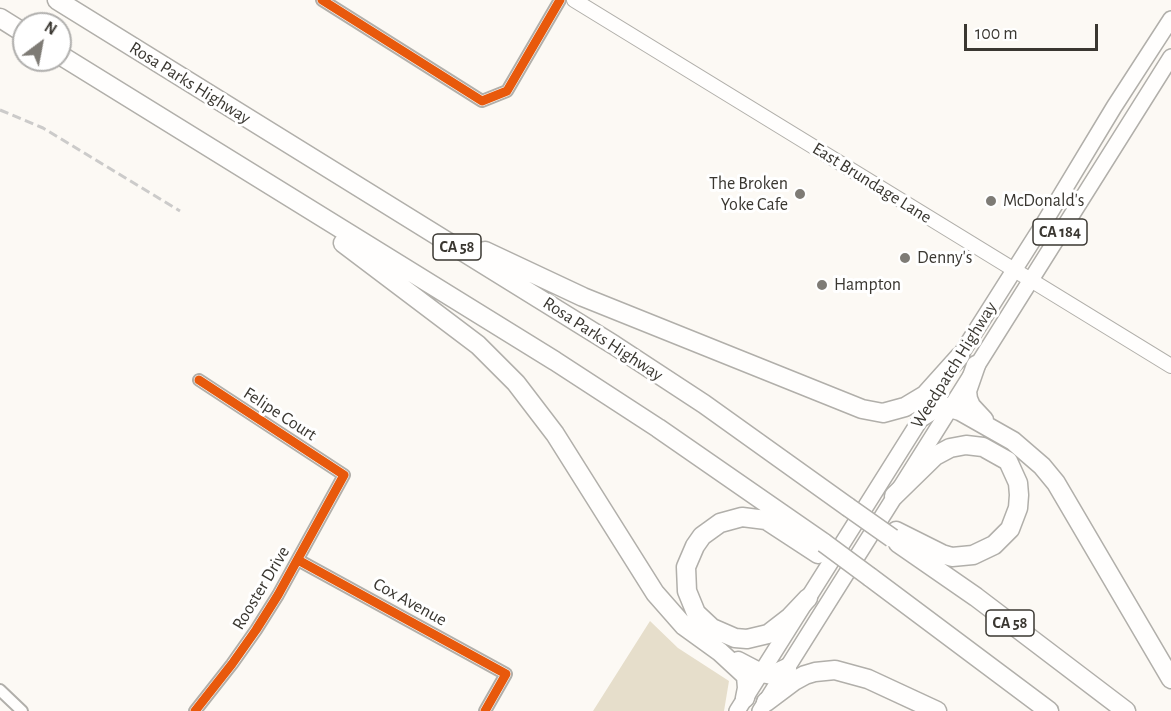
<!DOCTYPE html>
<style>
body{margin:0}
#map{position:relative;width:1171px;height:711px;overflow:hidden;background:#fcf9f4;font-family:"Alegreya Sans",sans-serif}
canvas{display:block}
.north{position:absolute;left:12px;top:12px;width:60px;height:60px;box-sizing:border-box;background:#fff;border:2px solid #b0afad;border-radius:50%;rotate:32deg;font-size:16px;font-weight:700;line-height:24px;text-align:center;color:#3a3731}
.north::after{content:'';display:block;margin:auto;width:21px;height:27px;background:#7e7b75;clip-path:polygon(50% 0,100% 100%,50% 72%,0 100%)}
.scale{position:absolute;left:964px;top:24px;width:134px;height:27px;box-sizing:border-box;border:3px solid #3a3731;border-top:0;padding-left:8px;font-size:18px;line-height:21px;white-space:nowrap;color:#3a3731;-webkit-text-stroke:4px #fff;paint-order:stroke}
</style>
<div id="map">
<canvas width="1171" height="711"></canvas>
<div class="north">N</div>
<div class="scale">100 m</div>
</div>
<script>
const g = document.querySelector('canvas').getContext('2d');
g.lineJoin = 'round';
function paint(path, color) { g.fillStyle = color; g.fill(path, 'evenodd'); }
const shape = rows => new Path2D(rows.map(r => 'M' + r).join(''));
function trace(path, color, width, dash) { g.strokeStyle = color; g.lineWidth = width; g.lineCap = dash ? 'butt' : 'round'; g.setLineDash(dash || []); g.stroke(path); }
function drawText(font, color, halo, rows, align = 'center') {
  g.font = font + ' "Alegreya Sans",sans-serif'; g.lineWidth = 6; g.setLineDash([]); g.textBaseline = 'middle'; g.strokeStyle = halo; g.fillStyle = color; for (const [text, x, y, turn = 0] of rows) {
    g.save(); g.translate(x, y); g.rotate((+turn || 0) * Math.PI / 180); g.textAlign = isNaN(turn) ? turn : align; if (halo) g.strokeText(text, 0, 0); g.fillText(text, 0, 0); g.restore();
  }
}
paint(shape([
 [650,621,678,648,729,681,724,711,593,711]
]), '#e6decb');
const minor = shape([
 [322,0,482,101,507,91,560,0],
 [298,560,506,674,485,711],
 [0,690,22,711],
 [195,711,232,664,256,630,278,595,344,475,199,380]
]);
const secondary = shape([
 [574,0,1171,366]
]);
const primary = shape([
 [954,365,1044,223,1114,107,1171,19],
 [737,711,927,409],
 [760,711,1171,57]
]);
const motorway = shape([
 [57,0,614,345,704,404,848,507],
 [0,18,24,33],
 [60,55,555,361,658,428,824,543],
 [343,243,478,345,516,383,555,434,655,593,684,626,720,652,746,676,747,688,745,698],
 [485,251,583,297,862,409,883,413,905,407,925,395,960,356],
 [976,365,967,391,968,399,971,406,984,420],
 [922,417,936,408,943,406,960,411,1013,441,1042,466,1056,483,1171,679],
 [894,496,935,456,950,448,966,445,983,447,1008,461,1018,483,1019,495,1018,508,1010,529,994,545,973,555,952,557,942,554,896,531],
 [898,543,976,597,1126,711],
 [870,577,1049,711],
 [808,598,790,617,768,634,747,639,735,638,712,628,696,613,687,591,686,567,695,546,702,536,720,523,742,517,766,520,818,554],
 [738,661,761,673,772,675,787,668],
 [766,702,794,681,805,675,815,672,835,670,868,679,937,711]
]);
trace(minor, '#b1afaa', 14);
trace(secondary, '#b1afaa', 16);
trace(primary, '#b1afaa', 18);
trace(motorway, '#b1afaa', 21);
trace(minor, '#fffefd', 10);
trace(secondary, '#fffefd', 14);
trace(primary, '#fffefd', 15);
trace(motorway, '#fffefd', 18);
trace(shape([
 [0,110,43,128,180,211]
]), '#cccbca', 3, [9, 4.5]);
const motorwayBridge = shape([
 [848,507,892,538],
 [824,543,870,577]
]);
trace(motorwayBridge, '#b1afaa', 21, []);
trace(motorwayBridge, '#fffefd', 18);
trace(shape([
 [322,0,482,101,507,91,560,0],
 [298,560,506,674,485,711],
 [195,711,232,664,256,630,278,595,344,475,199,380]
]), '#e8590c', 9);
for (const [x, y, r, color] of [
 [800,194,6,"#7e7b75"],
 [991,201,6,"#7e7b75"],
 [905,258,6,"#7e7b75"],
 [822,285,6,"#7e7b75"]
]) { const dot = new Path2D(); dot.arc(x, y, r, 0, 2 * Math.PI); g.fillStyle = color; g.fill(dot); trace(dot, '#fff', 2); }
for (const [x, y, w] of [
 [1060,232,54],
 [457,247,48],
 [1010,623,48]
]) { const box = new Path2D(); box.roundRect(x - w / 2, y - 13, w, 26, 4.5); g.fillStyle = '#fff'; g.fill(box); trace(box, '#3a3731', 1.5); }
drawText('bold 16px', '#3a3731', null, [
 ["CA 184",1060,232],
 ["CA 58",457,247],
 ["CA 58",1010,623]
]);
drawText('18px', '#3a3731', '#fff', [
 ["Rosa Parks Highway",190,83,32],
 ["East Brundage Lane",872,183,32],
 ["Rosa Parks Highway",603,339,33],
 ["Weedpatch Highway",954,365,-58],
 ["Felipe Court",280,414,33],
 ["Rooster Drive",261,588,-59],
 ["Cox Avenue",410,602,29]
]);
drawText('18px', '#3a3731', '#fff', [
 ["The Broken",788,184,"right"],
 ["Yoke Cafe",788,205,"right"],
 ["McDonald's",1003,201],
 ["Denny's",917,258],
 ["Hampton",834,285]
], 'left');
</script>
